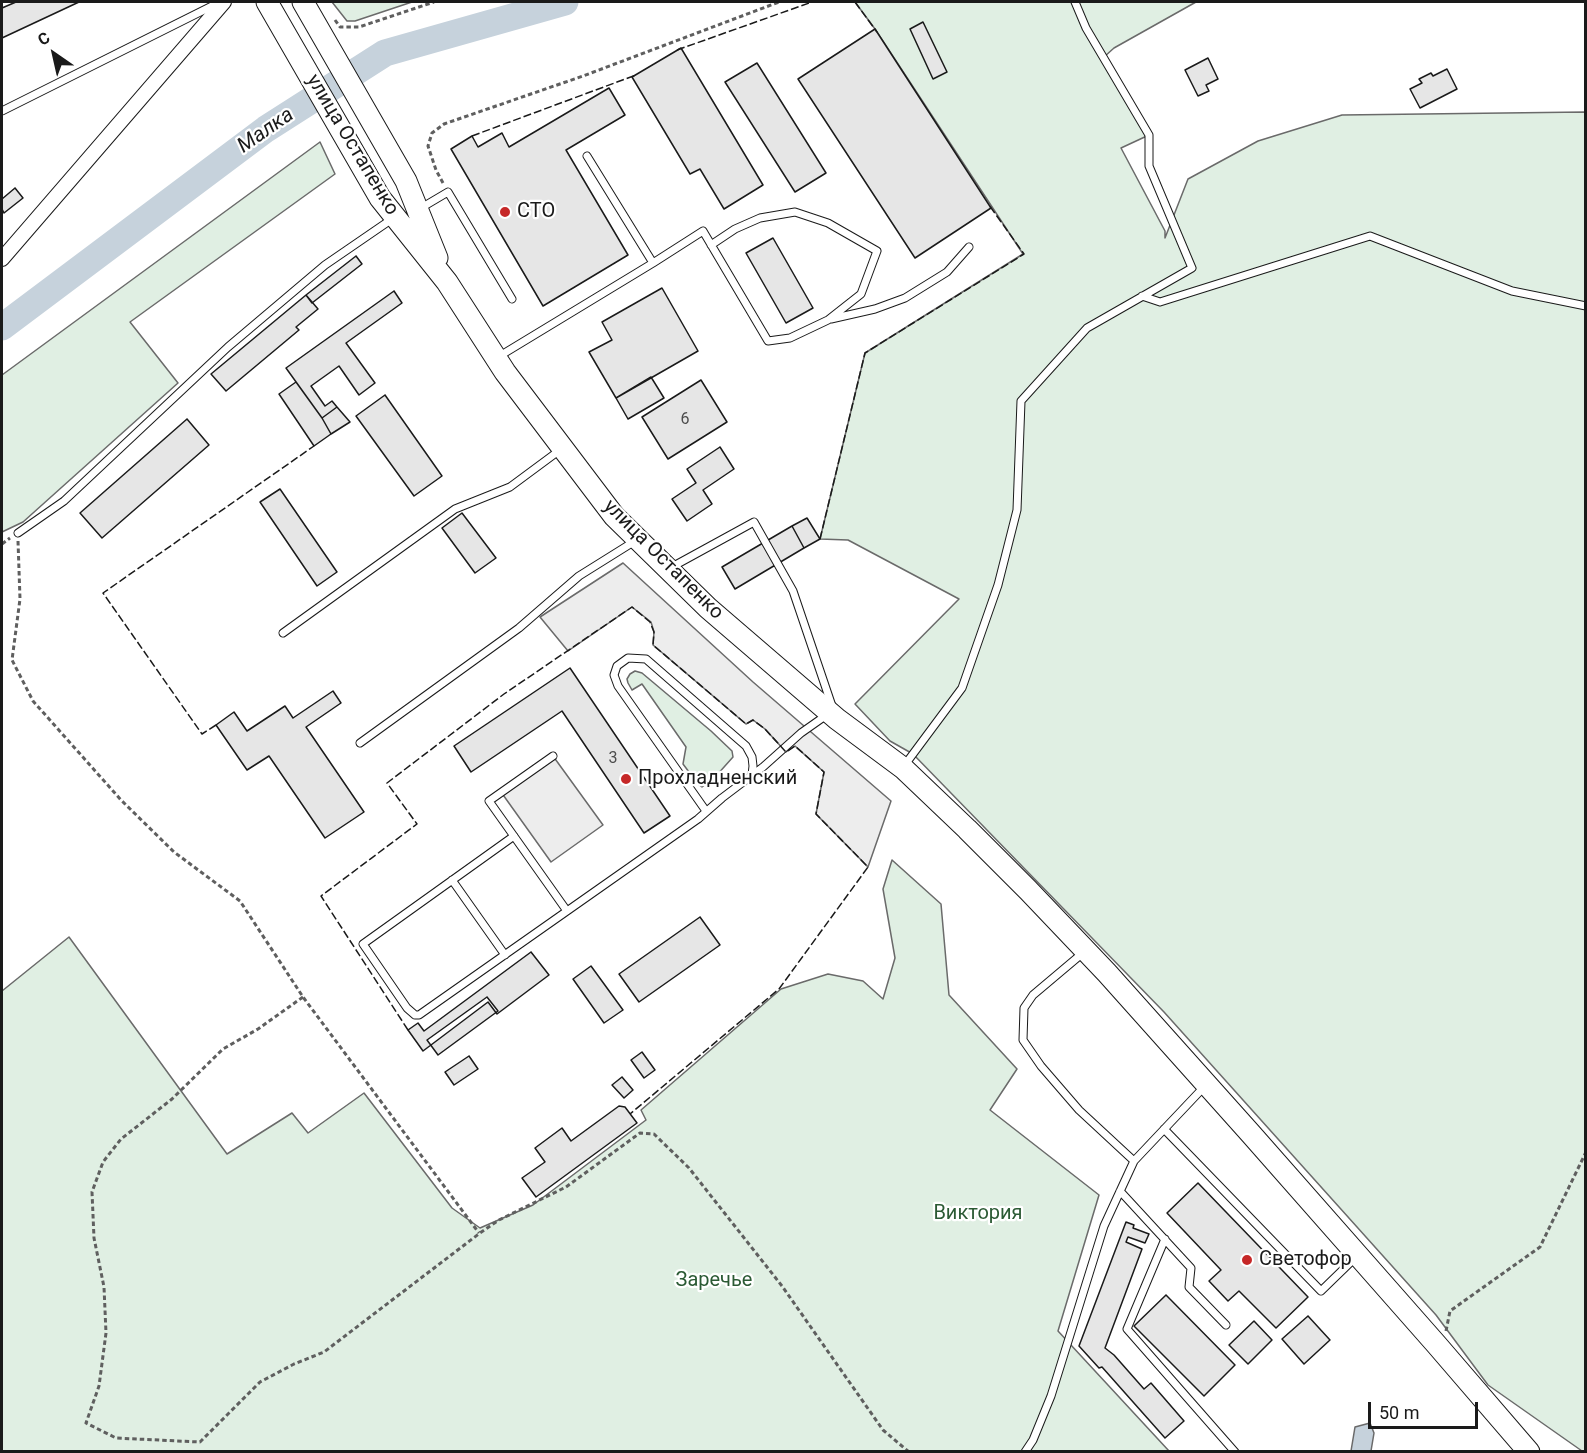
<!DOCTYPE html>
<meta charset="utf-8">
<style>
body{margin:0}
#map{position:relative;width:1587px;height:1453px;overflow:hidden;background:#fff;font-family:Roboto,sans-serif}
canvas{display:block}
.frame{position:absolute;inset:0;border:3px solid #1a1a1a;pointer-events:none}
.north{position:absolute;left:24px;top:24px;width:60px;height:60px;-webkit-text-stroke:4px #fff;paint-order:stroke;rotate:326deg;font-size:16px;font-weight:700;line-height:24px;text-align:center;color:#1a1a1a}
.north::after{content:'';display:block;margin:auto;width:21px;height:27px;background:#1a1a1a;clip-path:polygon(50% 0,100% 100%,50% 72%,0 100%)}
.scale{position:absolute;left:1368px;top:1402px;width:110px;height:27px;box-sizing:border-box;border:3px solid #1a1a1a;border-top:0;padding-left:8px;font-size:18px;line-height:21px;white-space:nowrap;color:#1a1a1a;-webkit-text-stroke:4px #fff;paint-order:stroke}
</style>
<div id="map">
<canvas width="1587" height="1453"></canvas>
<div class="frame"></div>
<div class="north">С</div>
<div class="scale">50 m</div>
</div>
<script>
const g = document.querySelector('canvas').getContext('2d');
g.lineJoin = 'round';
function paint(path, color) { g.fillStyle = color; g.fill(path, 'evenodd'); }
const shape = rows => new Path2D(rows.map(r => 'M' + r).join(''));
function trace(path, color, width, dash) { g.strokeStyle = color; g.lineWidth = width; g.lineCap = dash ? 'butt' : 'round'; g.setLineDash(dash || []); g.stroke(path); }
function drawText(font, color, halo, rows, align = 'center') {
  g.font = font + ' Roboto,sans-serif'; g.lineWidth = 4.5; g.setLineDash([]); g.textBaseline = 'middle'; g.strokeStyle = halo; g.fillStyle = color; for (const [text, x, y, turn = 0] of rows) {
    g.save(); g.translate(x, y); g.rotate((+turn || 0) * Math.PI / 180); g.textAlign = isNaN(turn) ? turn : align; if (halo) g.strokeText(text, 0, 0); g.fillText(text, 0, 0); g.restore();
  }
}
const green = shape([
 [332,2,412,2,355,21,347,21,332,2],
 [855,2,1196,2,1114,48,1104,57,1149,135,1121,148,1165,231,1165,238,1188,179,1258,141,1342,115,1585,112,1585,1451,1582,1451,1488,1385,1436,1315,1164,1012,913,754,890,741,855,704,959,599,848,540,820,539,865,353,1023,254,875,29,855,2],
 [320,142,335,174,130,322,178,383,23,522,2,532,2,375,320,142],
 [635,671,642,673,711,731,732,751,733,757,716,776,702,787,698,784,683,764,686,747,642,684,632,690,628,683,627,679,630,674,635,671],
 [892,860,941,904,949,995,1017,1069,990,1110,1099,1195,1058,1331,1169,1451,2,1452,2,991,69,937,227,1154,292,1113,308,1133,364,1093,452,1208,480,1228,533,1205,646,1120,641,1110,781,989,828,974,863,981,883,999,895,958,883,889,892,860]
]);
paint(green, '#e0efe3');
trace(green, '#6a6a6a', 1.5);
const parking = shape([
 [623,563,753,682,891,801,868,867,816,814,824,772,795,746,786,752,765,729,753,720,746,724,653,645,654,632,651,622,632,607,568,651,540,617,623,563],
 [553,756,603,825,551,862,501,792,553,756]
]);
paint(parking, '#ededed');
trace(parking, '#6a6a6a', 1.5);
const water = shape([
 [1370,1423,1374,1433,1371,1451,1351,1451,1355,1427,1370,1423]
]);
paint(water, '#c6d2dc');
trace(water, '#6a6a6a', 1.5);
trace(shape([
 [2,327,266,129,385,53,565,2]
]), '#c6d2dc', 27);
const building = shape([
 [16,2,79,2,2,38,2,8,16,2],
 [923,22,947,72,933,79,910,29,923,22],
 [875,29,991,208,915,258,798,79,875,29],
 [681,48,763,185,724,209,700,169,690,174,632,77,681,48],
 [1208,58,1218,79,1206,85,1209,91,1198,96,1185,70,1208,58],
 [757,63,826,173,795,192,725,82,757,63],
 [1447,69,1457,89,1420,108,1410,89,1422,83,1419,79,1431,73,1433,76,1447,69],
 [609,88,625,115,566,150,628,255,543,306,451,149,472,136,478,147,502,133,509,147,609,88],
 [15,188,23,198,4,213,2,209,2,199,15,188],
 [773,238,813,308,786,323,746,253,773,238],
 [356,256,362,264,312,303,306,295,356,256],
 [662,288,698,351,616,398,589,352,612,340,602,322,662,288],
 [394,291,402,303,346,343,375,383,359,395,339,366,311,386,325,406,332,401,337,407,322,418,286,368,394,291],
 [306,295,318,309,296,327,299,330,226,391,211,374,306,295],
 [651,377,664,398,628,419,616,398,651,377],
 [701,380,727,422,668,459,642,417,701,380],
 [296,382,322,418,331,434,314,446,279,394,296,382],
 [385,395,442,476,414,496,356,416,385,395],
 [337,407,350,422,331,434,322,418,337,407],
 [187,419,209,445,102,538,80,513,187,419],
 [720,447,734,469,703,490,712,504,687,521,672,499,696,483,687,469,720,447],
 [280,489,337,572,317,586,260,502,280,489],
 [462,513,496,558,475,573,442,528,462,513],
 [807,518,820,539,804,548,792,526,807,518],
 [792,526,804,548,735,589,722,567,792,526],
 [570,668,670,816,644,833,562,711,471,772,454,746,570,668],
 [333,691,341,703,306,727,364,812,325,838,269,756,247,770,216,725,234,712,247,731,285,706,293,718,333,691],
 [700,917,720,945,639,1002,619,974,700,917],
 [531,952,549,975,497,1014,488,1002,423,1051,408,1030,418,1023,424,1031,531,952],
 [591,966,623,1010,604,1023,573,979,591,966],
 [487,997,498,1011,438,1055,427,1040,487,997],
 [642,1052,655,1070,644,1078,631,1060,642,1052],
 [469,1056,478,1069,454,1085,445,1072,469,1056],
 [622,1077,633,1090,624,1098,612,1085,622,1077],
 [619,1106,625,1107,637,1123,536,1197,522,1178,545,1162,535,1148,562,1128,571,1141,619,1106],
 [1198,1183,1308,1297,1276,1328,1239,1291,1228,1301,1209,1281,1221,1270,1167,1213,1198,1183],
 [1126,1222,1134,1225,1133,1228,1149,1234,1145,1243,1128,1237,1126,1242,1142,1249,1105,1348,1114,1355,1144,1389,1151,1383,1184,1421,1165,1438,1102,1367,1099,1368,1079,1346,1126,1222],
 [1166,1295,1235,1365,1204,1396,1134,1326,1166,1295],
 [1308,1316,1330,1340,1304,1364,1282,1339,1308,1316],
 [1254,1321,1272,1340,1248,1364,1229,1345,1254,1321]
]);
paint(building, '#e6e6e6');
trace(building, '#1a1a1a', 1.5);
const lane = shape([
 [2,111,220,2],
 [421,208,448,192,512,299],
 [653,263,703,231,768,341,790,338,828,320,861,294,877,251,828,223,795,212,760,218,735,229,711,245],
 [1142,296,1160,302,1370,236,1512,291,1586,306],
 [831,319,875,309,905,298,947,272,969,247],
 [498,357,653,263,587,156],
 [18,533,64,501,228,347,325,265,392,219],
 [670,568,754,522,793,591,832,706],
 [283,633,455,509,510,487,560,450],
 [360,743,519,628,579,576,635,541],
 [553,756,489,801,567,911],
 [904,766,962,688,998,585,1017,510,1021,401,1087,328,1192,268,1149,166,1149,135,1086,28,1075,2],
 [706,811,618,686,614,675,617,666,628,658,646,659,746,746,752,757,753,766,752,775],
 [514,836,363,944,407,1008,415,1015,419,1015,698,819,722,798,763,767,801,733,828,714],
 [452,880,505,955],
 [1084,952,1033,995,1024,1008,1023,1040,1041,1066,1079,1110,1134,1161],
 [1164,1129,1321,1291,1356,1257],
 [1120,1191,1191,1268,1189,1287,1226,1325],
 [1165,1239,1127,1329,1235,1452],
 [1025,1452,1033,1440,1051,1396,1104,1226,1134,1161,1204,1087]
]);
const street = shape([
 [2,259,224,2]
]);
const primary = shape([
 [267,2,380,198,447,282,505,372,614,516,708,608,837,719,903,768,967,829,1028,890,1107,973,1251,1134,1436,1344,1529,1452],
 [303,2,406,181,437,258]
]);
trace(lane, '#1a1a1a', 9);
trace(street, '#1a1a1a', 16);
trace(primary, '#1a1a1a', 23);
trace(shape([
 [335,20,340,27,359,27,434,2],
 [443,183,436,170,428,146,432,133,444,124,583,76,779,2],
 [18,541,20,599,12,660,33,701,121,800,174,852,240,901,303,997,479,1233],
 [2,544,10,538],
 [303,997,258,1029,223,1049,172,1099,121,1139,103,1162,92,1192,94,1238,104,1287,106,1333,99,1386,86,1423,116,1438,200,1442,260,1382,294,1364,324,1352,480,1233,499,1220,566,1187,640,1133,654,1134,689,1168,782,1286,883,1430,909,1452],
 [1446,1331,1450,1311,1540,1247,1586,1152]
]), '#5f5f5f', 3, [4.5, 3]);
trace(lane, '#fff', 7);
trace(street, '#fff', 14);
trace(primary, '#fff', 21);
trace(shape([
 [855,2,877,32],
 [677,50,812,2],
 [472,136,636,75],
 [820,539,865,353,1024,254,989,205],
 [216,725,202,734,103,593,314,446],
 [408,1030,321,896,417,824,387,783,504,694,632,607,650,622,654,632,653,645,746,724,753,720,765,729,786,752,795,746,824,772,816,814,868,867,779,989,630,1114]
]), '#1a1a1a', 1.5, [8, 3]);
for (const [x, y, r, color] of [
 [505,212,6,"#c62828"],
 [626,779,6,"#c62828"],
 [1247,1260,6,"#c62828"]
]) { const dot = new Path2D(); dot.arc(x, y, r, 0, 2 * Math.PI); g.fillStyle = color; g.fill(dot); trace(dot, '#fff', 2); }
drawText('16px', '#4d4d4d', null, [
 ["6",685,420],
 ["3",613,759]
]);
drawText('20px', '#1a1a1a', '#fff', [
 ["улица Остапенко",352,145,59],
 ["улица Остапенко",663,560,45]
]);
drawText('20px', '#1a1a1a', '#fff', [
 ["СТО",517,212],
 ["Прохладненский",638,779],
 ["Светофор",1259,1260]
], 'left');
drawText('20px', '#2b5a34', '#fff', [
 ["Виктория",978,1214],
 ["Заречье",714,1281]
]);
drawText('italic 21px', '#1a1a1a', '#fff', [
 ["Малка",266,131,-35]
]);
</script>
